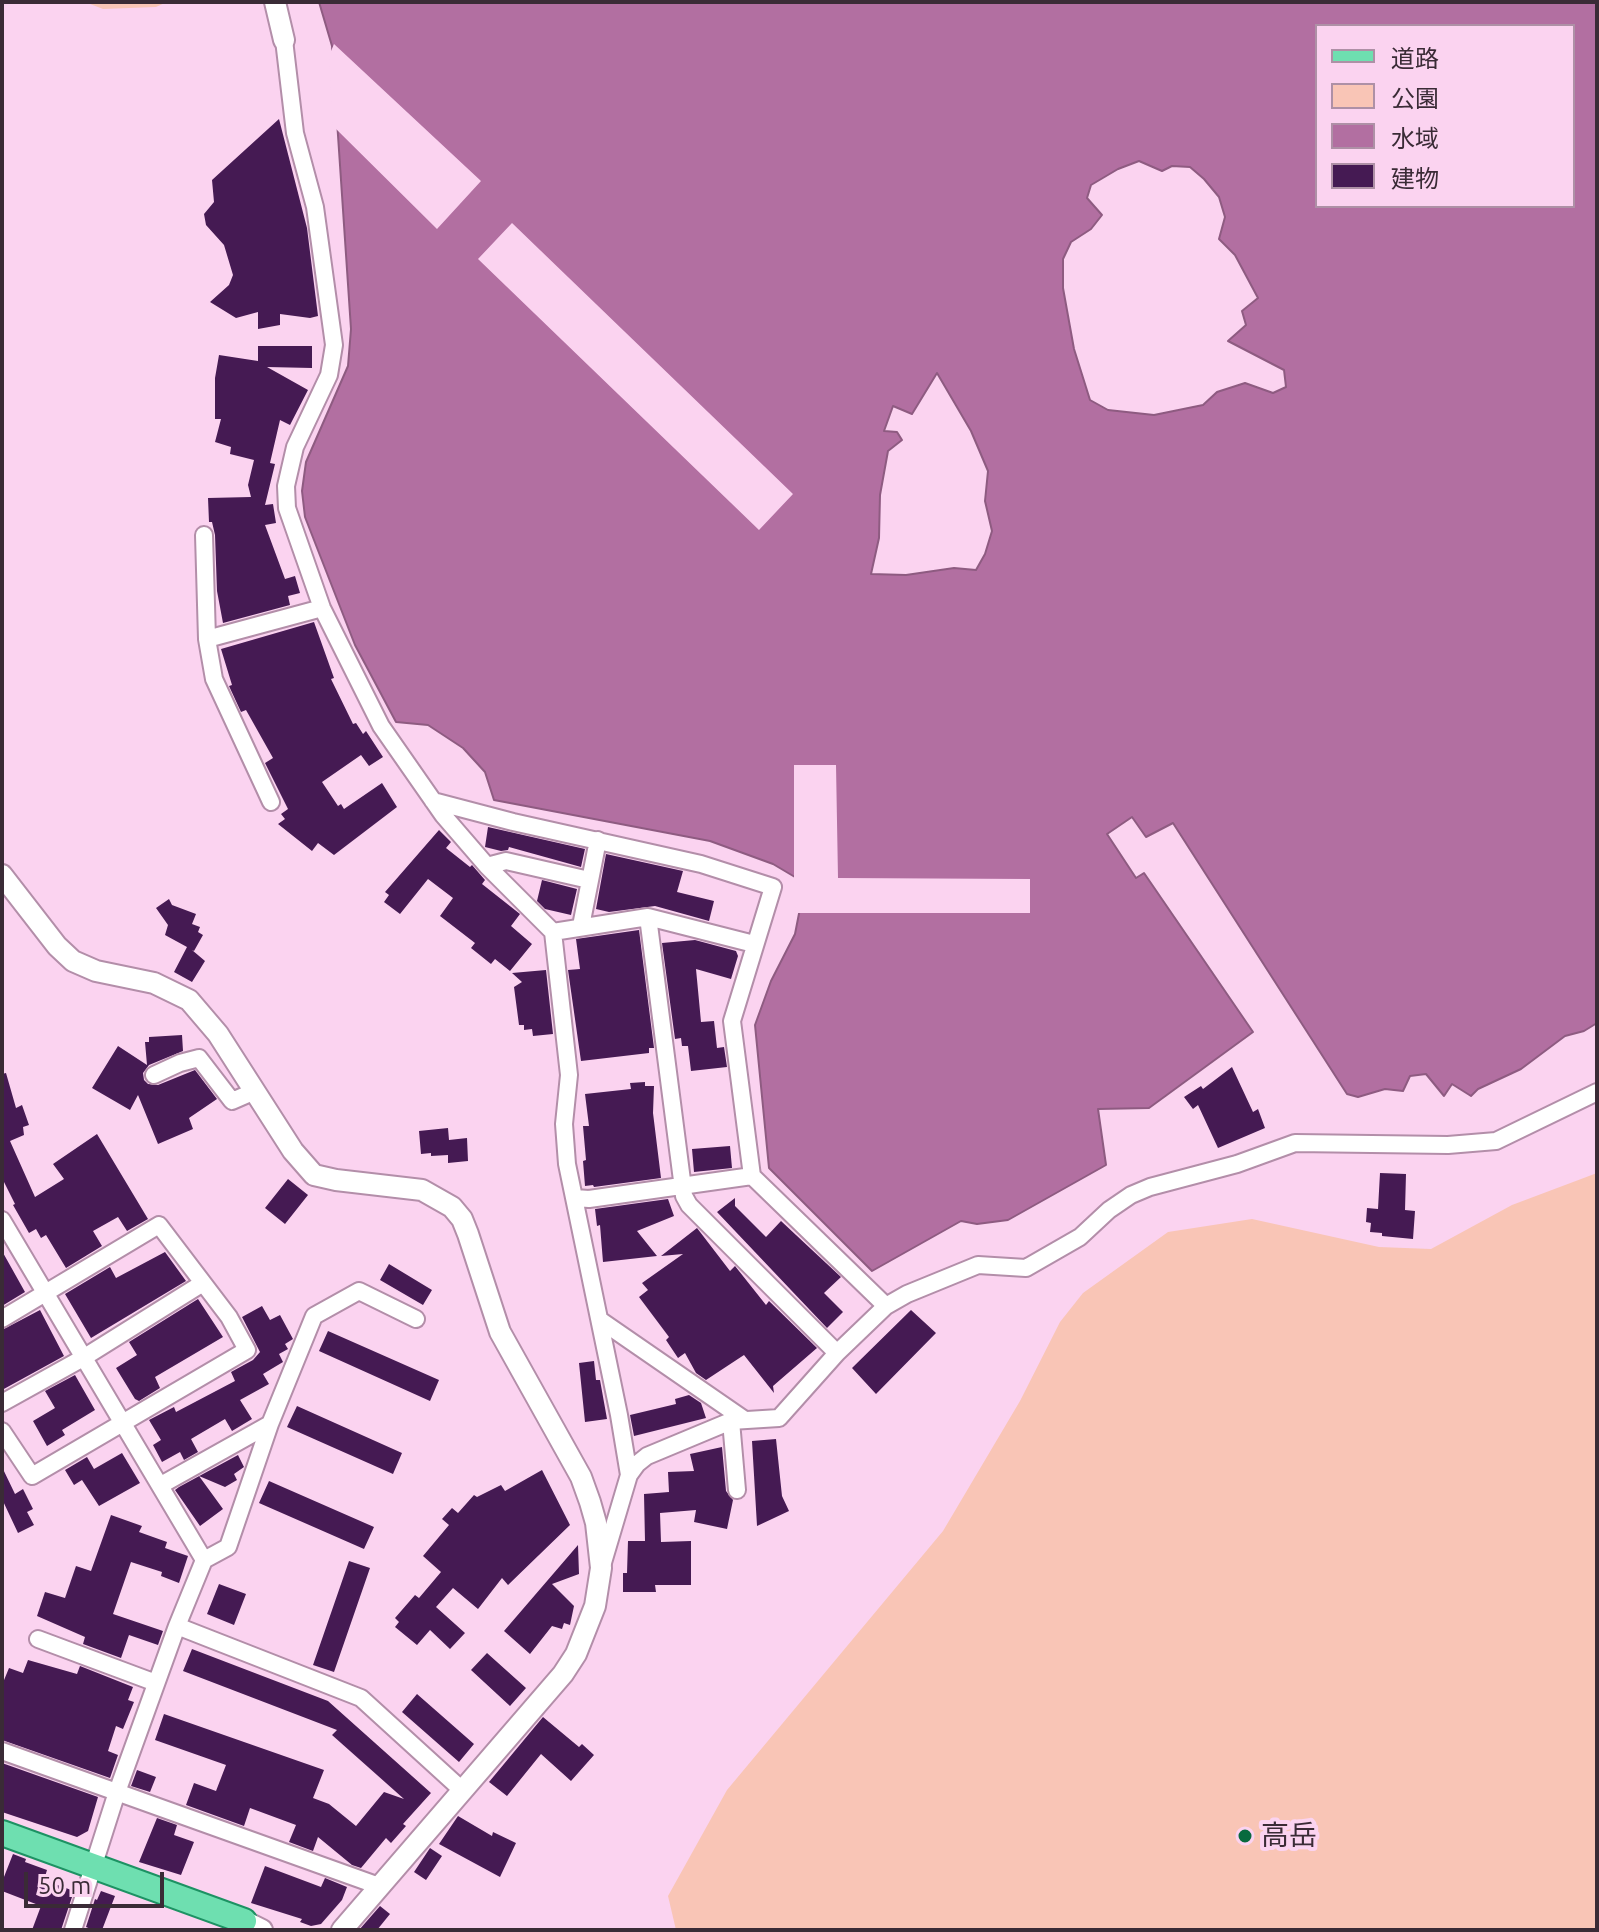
<!DOCTYPE html>
<meta charset="utf-8">
<style>
body{margin:0}
#map{position:relative;width:1599px;height:1932px;overflow:hidden;background:#fbd3f0;font-family:Ubuntu,"Noto Sans JP",sans-serif}
canvas{display:block}
.frame{position:absolute;inset:0;border:4px solid #3a2b36;pointer-events:none}
.legend{position:absolute;left:1315px;top:24px;width:260px;height:184px;box-sizing:border-box;background:#fbd3f0;border:2px solid #ae90a6;margin:0;padding:10px 14px;list-style:none;font-size:24px;color:#3a2b36}
.legend li{display:flex;align-items:center;gap:16px;height:40px}
.legend b{width:40px;border:2px solid #ae90a6}
.scale{position:absolute;left:24px;top:1872px;width:140px;height:36px;box-sizing:border-box;border:4px solid #3a2b36;border-top:0;padding-left:10px;font-size:24px;line-height:28px;white-space:nowrap;color:#3a2b36;-webkit-text-stroke:6px #fbd3f0;paint-order:stroke}
</style>
<div id="map">
<canvas width="1599" height="1932"></canvas>
<div class="frame"></div>
<ul class="legend">
<li><b style="height:10px;background:#6edfb0"></b>道路</li>
<li><b style="height:22px;background:#f9c5b6"></b>公園</li>
<li><b style="height:22px;background:#b26fa1"></b>水域</li>
<li><b style="height:22px;background:#451a53"></b>建物</li>
</ul>
<div class="scale">50 m</div>
</div>
<script>
const g = document.querySelector('canvas').getContext('2d');
g.lineJoin = 'round';
function paint(path, color) { g.fillStyle = color; g.fill(path, 'evenodd'); }
const shape = rows => new Path2D(rows.map(r => 'M' + r).join(''));
function trace(path, color, width, dash) { g.strokeStyle = color; g.lineWidth = width; g.lineCap = dash ? 'butt' : 'round'; g.setLineDash(dash || []); g.stroke(path); }
function drawText(font, color, halo, rows, align = 'center') {
  g.font = font + ' Ubuntu,"Noto Sans JP",sans-serif'; g.lineWidth = 8; g.setLineDash([]); g.textBaseline = 'middle'; g.strokeStyle = halo; g.fillStyle = color; for (const [text, x, y, turn = 0] of rows) {
    g.save(); g.translate(x, y); g.rotate((+turn || 0) * Math.PI / 180); g.textAlign = isNaN(turn) ? turn : align; if (halo) g.strokeText(text, 0, 0); g.fillText(text, 0, 0); g.restore();
  }
}
paint(shape([
 [85,2,167,2,156,7,103,9],
 [1597,1173,1597,1930,676,1930,668,1896,727,1790,943,1531,1020,1401,1060,1322,1083,1293,1168,1232,1252,1219,1379,1247,1431,1249,1512,1205]
]), '#f9c5b6');
const water = shape([
 [319,2,1597,2,1597,1023,1584,1031,1565,1036,1521,1069,1478,1089,1471,1096,1452,1084,1444,1096,1426,1074,1410,1076,1403,1091,1385,1089,1358,1097,1347,1094,1173,823,1146,837,1132,817,1107,834,1136,878,1144,873,1253,1032,1149,1108,1098,1109,1106,1165,1008,1220,977,1224,961,1221,872,1271,769,1168,755,1025,771,981,795,934,805,883,773,864,710,841,494,800,485,772,463,748,428,725,396,722,355,645,305,517,302,491,306,462,348,366,351,329,332,46,319,2],
 [1317,26,1573,26,1573,206,1317,206,1317,26],
 [1139,161,1162,171,1172,166,1190,167,1204,179,1219,197,1225,217,1219,239,1235,255,1258,298,1242,311,1246,325,1228,341,1284,370,1286,387,1273,393,1245,383,1217,392,1203,405,1154,415,1108,410,1090,400,1074,349,1063,288,1063,259,1071,242,1091,229,1102,215,1087,198,1091,185,1118,169,1139,161],
 [937,373,971,431,988,471,985,501,992,531,985,554,976,570,954,568,906,575,871,574,879,538,880,495,888,451,902,440,897,432,884,431,893,406,912,414,937,373]
]);
paint(water, '#b26fa1');
trace(water, '#8e5b81', 2);
paint(shape([
 [334,44,481,181,437,229,333,126,329,56],
 [512,223,793,494,759,530,478,259],
 [794,765,836,765,838,878,1030,879,1030,913,795,913,800,885,790,879,794,878]
]), '#fbd3f0');
paint(shape([
 [279,119,307,228,318,316,310,318,280,314,280,325,258,329,258,312,236,318,210,302,229,285,233,275,224,245,206,225,204,214,214,202,212,180],
 [258,346,312,346,312,368,267,367,308,390,290,425,280,420,270,463,275,464,265,505,273,504,276,523,265,525,285,579,295,576,300,593,288,596,290,605,223,623,217,591,215,535,212,522,209,522,208,498,251,497,248,485,254,460,230,454,231,447,215,442,221,419,215,419,215,378,219,355,258,361],
 [314,622,334,678,331,679,353,724,356,723,363,734,366,731,383,757,369,766,361,755,322,782,338,806,341,804,344,809,382,783,397,807,334,855,318,843,312,851,278,824,285,819,281,814,288,809,265,763,273,758,246,710,241,712,229,686,232,685,221,649],
 [488,827,585,849,581,867,509,847,508,850,501,851,485,847],
 [439,830,451,842,446,848,470,867,472,865,485,880,482,884,520,914,511,926,532,944,510,971,495,959,491,964,471,948,475,943,440,916,453,898,428,879,400,914,384,902,389,895,385,892],
 [606,854,683,871,677,892,714,901,709,921,655,906,609,912,596,909],
 [542,880,577,889,571,915,545,909,537,901],
 [169,899,172,905,196,914,192,924,200,927,198,932,203,935,194,951,192,950,205,961,192,982,174,972,187,947,165,935,168,925,156,908],
 [639,930,654,1048,649,1048,649,1053,581,1061,568,970,580,969,576,939],
 [695,940,736,951,738,956,731,979,696,969,701,1022,714,1021,717,1048,724,1047,727,1067,691,1071,688,1046,682,1046,681,1038,675,1039,662,943],
 [546,970,553,1034,533,1036,532,1029,524,1030,524,1025,519,1025,514,987,522,982,512,973],
 [182,1035,183,1051,149,1065,143,1073,144,1080,148,1084,158,1085,195,1070,217,1099,189,1118,193,1129,158,1144,138,1095,130,1110,92,1088,118,1046,147,1065,145,1042,149,1042,149,1037],
 [1232,1067,1253,1112,1258,1109,1265,1128,1218,1148,1198,1105,1193,1109,1184,1097,1201,1086,1203,1089],
 [6,1073,16,1108,22,1105,29,1125,23,1127,24,1135,10,1141,35,1197,64,1179,53,1164,97,1134,148,1219,127,1231,118,1217,93,1231,102,1246,66,1268,46,1235,41,1238,36,1229,29,1233,13,1205,15,1204,2,1178,2,1074],
 [645,1082,645,1086,654,1086,653,1113,661,1178,594,1187,593,1185,585,1186,583,1161,586,1160,583,1126,589,1126,585,1094,631,1089,630,1083],
 [448,1128,449,1140,467,1138,468,1161,448,1163,448,1155,431,1156,431,1153,421,1154,419,1131],
 [730,1146,732,1168,694,1172,692,1149],
 [1380,1173,1406,1174,1405,1210,1415,1211,1413,1239,1382,1236,1382,1233,1370,1232,1371,1223,1366,1222,1367,1208,1378,1209],
 [288,1179,308,1195,285,1224,265,1208],
 [735,1198,735,1206,766,1237,781,1221,841,1277,824,1293,843,1312,827,1328,717,1212],
 [668,1199,674,1216,637,1231,657,1256,603,1262,600,1225,597,1226,595,1209],
 [697,1228,730,1271,735,1266,766,1305,769,1301,817,1348,773,1386,774,1393,744,1355,706,1380,696,1373,685,1353,678,1358,666,1340,669,1337,639,1297,648,1290,642,1283,683,1254,661,1256],
 [2,1251,25,1292,2,1306],
 [165,1252,186,1281,91,1338,65,1294,110,1267,116,1278],
 [389,1264,432,1290,423,1305,380,1280],
 [198,1299,223,1337,155,1377,160,1388,139,1401,135,1399,116,1368,137,1355,129,1342],
 [262,1306,270,1320,280,1315,293,1339,285,1344,288,1349,279,1354,283,1362,263,1374,269,1384,240,1400,252,1419,232,1431,225,1419,191,1439,198,1452,184,1460,180,1452,162,1462,153,1445,161,1440,149,1420,174,1407,176,1412,235,1381,231,1372,253,1360,260,1352,242,1317],
 [40,1310,64,1356,2,1390,2,1330],
 [911,1310,936,1333,876,1394,852,1368],
 [328,1331,439,1380,430,1401,319,1351],
 [594,1361,596,1380,600,1380,607,1419,585,1422,579,1363],
 [75,1375,95,1410,62,1430,65,1435,47,1446,33,1421,55,1408,45,1391],
 [689,1395,701,1403,706,1418,634,1436,630,1415,676,1404,675,1399],
 [297,1406,402,1453,393,1474,287,1427],
 [776,1439,782,1496,789,1511,757,1526,752,1441],
 [722,1447,726,1491,733,1500,727,1529,694,1522,696,1510,660,1513,661,1542,691,1541,691,1585,655,1585,656,1592,623,1592,623,1573,627,1573,628,1541,645,1541,644,1494,669,1492,668,1472,694,1471,690,1454],
 [122,1453,140,1483,99,1506,82,1480,74,1485,65,1470,87,1457,94,1469],
 [238,1455,244,1467,234,1474,237,1480,225,1487,199,1476,223,1509,200,1526,175,1490,179,1487],
 [2,1467,15,1494,23,1489,33,1509,27,1512,34,1525,18,1533,2,1499],
 [542,1470,570,1525,508,1585,502,1578,478,1609,453,1588,436,1607,465,1633,450,1649,430,1630,417,1645,395,1627,399,1622,395,1618,415,1595,419,1598,441,1572,423,1556,449,1525,442,1519,452,1508,458,1513,474,1495,477,1497,501,1485,505,1491],
 [269,1481,374,1527,364,1549,259,1503],
 [111,1515,142,1526,139,1532,167,1542,165,1548,188,1556,179,1583,161,1576,162,1572,131,1562,113,1614,163,1631,158,1645,129,1635,121,1658,83,1644,85,1637,37,1616,45,1592,65,1598,76,1566,91,1571],
 [578,1545,579,1574,552,1584,574,1606,570,1625,564,1623,562,1629,552,1626,530,1654,504,1631],
 [349,1561,370,1568,334,1672,313,1665],
 [219,1584,246,1594,234,1625,207,1614],
 [192,1649,328,1701,431,1793,403,1824,406,1826,391,1843,386,1838,361,1868,352,1865,318,1837,313,1851,289,1842,296,1825,250,1808,244,1826,186,1805,194,1783,216,1791,226,1765,155,1740,164,1714,324,1770,313,1798,329,1804,356,1826,384,1792,404,1799,332,1735,337,1730,183,1671],
 [487,1653,526,1688,510,1706,471,1670],
 [28,1660,77,1674,80,1666,133,1687,128,1700,134,1702,123,1729,116,1726,108,1751,118,1755,110,1778,2,1740,2,1685,9,1668,23,1673],
 [417,1694,474,1744,459,1762,402,1712],
 [543,1717,579,1747,582,1744,594,1755,571,1781,541,1754,507,1796,489,1782],
 [2,1763,98,1797,88,1831,77,1837,2,1812],
 [137,1770,156,1777,150,1792,131,1786],
 [458,1816,492,1836,493,1832,516,1843,500,1877,439,1844],
 [157,1818,177,1825,174,1835,194,1842,181,1875,139,1862],
 [430,1848,442,1856,426,1880,414,1872],
 [13,1854,26,1859,25,1862,47,1870,44,1880,74,1891,61,1930,32,1930,41,1906,2,1891,2,1882],
 [265,1866,321,1887,325,1878,347,1887,342,1900,321,1924,311,1926,300,1922,302,1919,251,1903],
 [101,1891,115,1896,102,1930,93,1930,86,1927,95,1899,97,1900],
 [380,1906,390,1914,377,1930,359,1930]
]), '#451a53');
const minor = shape([
 [284,40,295,133,315,207,334,345,329,375,295,447,286,486,287,508,322,608,381,726,443,815,487,866,553,932,569,1075,564,1124,567,1164,619,1415,629,1475],
 [204,535,207,639],
 [433,801,513,822,701,864,773,887,732,1021,752,1176,886,1306],
 [271,802,214,679,207,639,322,608],
 [487,866,506,861,589,880],
 [648,917,684,1196,689,1205,837,1353],
 [581,926,598,840],
 [553,932,648,917,754,944],
 [154,1075,180,1063,199,1058,232,1101,255,1091],
 [575,1198,589,1199,752,1176],
 [2,1220,204,1560],
 [2,1319,159,1225,229,1317,247,1350,32,1476,2,1431],
 [600,1320,745,1420],
 [2,1403,83,1358,203,1283],
 [731,1421,737,1490],
 [161,1485,270,1424],
 [602,1566,629,1475,637,1464,647,1456,731,1421,779,1418,837,1353,886,1306,907,1294,978,1265,1026,1268,1080,1237,1109,1210,1131,1195,1150,1187,1237,1164,1295,1143,1448,1145,1496,1141,1597,1092],
 [177,1626,361,1698,462,1790],
 [38,1639,156,1683],
 [2,1751,379,1886],
 [73,1930,117,1792,177,1626,204,1560,228,1547,270,1424,314,1316,359,1291,416,1319]
]);
const tertiary = shape([
 [275,2,284,40],
 [2,875,57,946,73,961,96,971,154,983,189,1000,218,1034,293,1151,314,1175,336,1180,422,1190,452,1207,462,1219,468,1234,500,1332,581,1477,590,1502,596,1523,601,1568,595,1606,576,1654,563,1674,342,1930],
 [244,1921,262,1930]
]);
const primary = shape([
 [2,1833,244,1921]
]);
trace(minor, '#b38ea9', 20);
trace(tertiary, '#b38ea9', 24);
trace(primary, '#1d9263', 28);
trace(minor, '#fff', 16);
trace(tertiary, '#fff', 20);
trace(primary, '#6edfb0', 24);
for (const [x, y, r, color] of [
 [1245,1836,8,"#086a3e"]
]) { const dot = new Path2D(); dot.arc(x, y, r, 0, 2 * Math.PI); g.fillStyle = color; g.fill(dot); trace(dot, '#fbd3f0', 3); }
drawText('28px', '#3a2b36', '#fbd3f0', [
 ["高岳",1261,1836]
], 'left');
</script>
